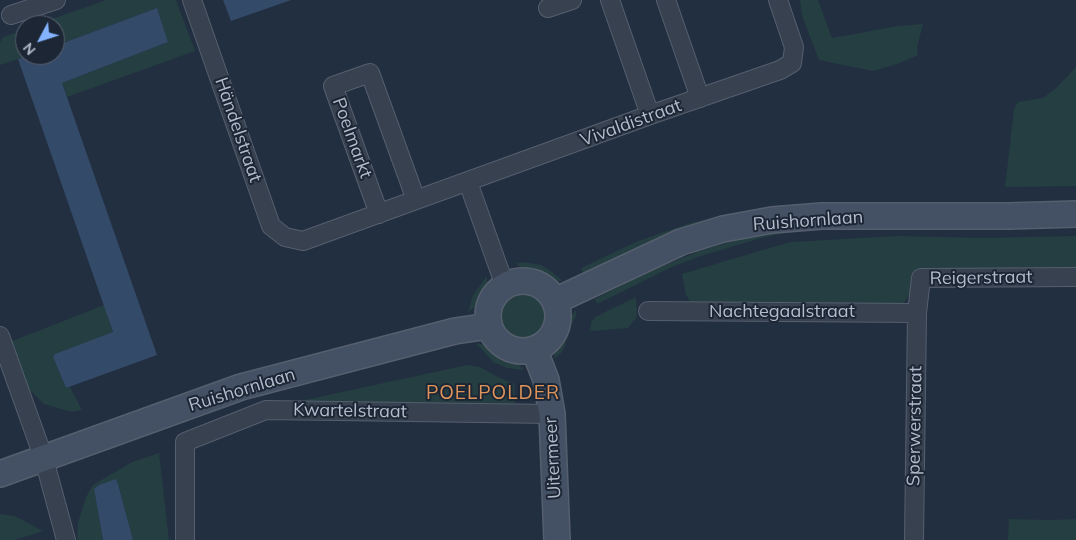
<!DOCTYPE html>
<meta charset="utf-8">
<style>
body{margin:0}
#map{position:relative;width:1076px;height:540px;overflow:hidden;background:#222f40;font-family:Mulish,sans-serif}
canvas{display:block}
.north{position:absolute;left:15px;top:15px;width:50px;height:50px;box-sizing:border-box;background:#1c2635;border:1px solid #586271;border-radius:50%;rotate:230deg;font-size:14px;font-weight:700;line-height:20px;text-align:center;color:#b3bccb}
.north::after{content:'';display:block;margin:auto;width:18px;height:22px;background:#84b3ff;clip-path:polygon(50% 0,100% 100%,50% 72%,0 100%)}
</style>
<div id="map">
<canvas width="1076" height="540"></canvas>
<div class="north">N</div>
</div>
<script>
const g = document.querySelector('canvas').getContext('2d');
g.lineJoin = 'round';
function paint(path, color) { g.fillStyle = color; g.fill(path, 'evenodd'); }
const shape = rows => new Path2D(rows.map(r => 'M' + r).join(''));
function trace(path, color, width, dash) { g.strokeStyle = color; g.lineWidth = width; g.lineCap = dash ? 'butt' : 'round'; g.setLineDash(dash || []); g.stroke(path); }
function drawText(font, color, halo, rows, align = 'center') {
  g.font = font + ' Mulish,sans-serif'; g.lineWidth = 4; g.setLineDash([]); g.textBaseline = 'middle'; g.strokeStyle = halo; g.fillStyle = color; for (const [text, x, y, turn = 0] of rows) {
    g.save(); g.translate(x, y); g.rotate((+turn || 0) * Math.PI / 180); g.textAlign = isNaN(turn) ? turn : align; if (halo) g.strokeText(text, 0, 0); g.fillText(text, 0, 0); g.restore();
  }
}
paint(shape([
 [106,0,176,0,195,51,67,97,62,83,168,42,157,8,55,46,55,25,35,25],
 [800,0,818,0,832,38,898,26,923,24,917,47,918,55,897,64,873,71,819,60,802,16],
 [25,29,25,55,30,55,0,65,0,43,2,38],
 [1076,67,1076,186,1005,187,1014,109,1018,102,1043,98,1055,89],
 [722,216,722,218,663,237,583,273,581,268,636,242,661,233,691,223],
 [820,224,820,229,800,230,761,238,701,256,674,266,597,304,595,299,642,275,699,251,760,233],
 [897,236,983,238,1076,236,1076,270,916,277,911,292,903,304,895,309,692,304,686,295,682,274,759,251,791,242],
 [523,262,541,265,548,269,563,281,549,281,524,271,516,263],
 [487,276,487,289,484,295,479,304,468,312,473,295],
 '501 316a22 22 0 1 1 44 0a22 22 0 1 1-44 0Z',
 [636,297,637,317,628,328,590,331,591,323,595,317],
 [104,305,113,333,53,357,66,388,70,387,82,410,71,412,44,404,25,385,10,342],
 [576,310,576,316,567,332,565,346,561,353,554,359,556,345,566,322],
 [476,343,491,346,500,353,516,362,524,370,507,368,493,362],
 [467,365,480,367,496,376,514,384,515,403,306,402,305,400],
 [159,453,169,540,133,540,118,484,116,480,99,485,94,489,103,540,77,540,78,523,86,497,93,485,132,462],
 [0,514,15,516,43,531,15,540,0,540],
 [1009,519,1052,520,1076,519,1076,540,1008,540]
]), '#243e41');
paint(shape([
 [223,0,291,0,231,21],
 [157,8,168,42,62,83,157,355,66,388,53,357,55,354,113,332,18,59,30,55,55,55,55,46],
 [116,479,118,484,133,540,103,540,94,489,99,485]
]), '#344a69');
const street = shape([
 [192,0,271,226,285,237,303,241,650,115,780,70,792,63,794,47,778,0],
 [610,0,650,115],
 [666,0,700,98],
 [548,8,572,0],
 [11,15,56,0],
 [468,182,505,286],
 [379,214,333,86,370,73,416,200],
 [648,311,917,313],
 [0,336,44,459,66,540],
 [185,540,185,442,266,410,552,414],
 [914,540,917,313,921,278,1076,277]
]);
const secondary = shape([
 '488 316a35 35 0 1 1 70 0a35 35 0 1 1-70 0Z',
 [555,301,681,242,723,229,772,220,822,216,1009,216,1076,214],
 [534,349,546,380,552,414,557,540],
 [0,474,241,387,455,331,489,326]
]);
trace(street, '#555f6e', 20);
trace(secondary, '#555f6e', 28);
trace(street, '#374150', 18);
trace(secondary, '#445063', 25);
drawText('18px', '#b3bccb', '#1c2635', [
 ["Vivaldistraat",631,123,-20],
 ["Händelstraat",238,130,71],
 ["Poelmarkt",352,138,70],
 ["Ruishornlaan",808,221,-4],
 ["Reigerstraat",981,278,-1],
 ["Nachtegaalstraat",782,312],
 ["Ruishornlaan",242,390,-17],
 ["Kwartelstraat",350,411,1],
 ["Sperwerstraat",915,426,-89],
 ["Uitermeer",553,458,-93]
]);
g.letterSpacing = '1px';
drawText('19px', '#de945b', '#1c2635', [
 ["POELPOLDER",493,393]
]);
g.letterSpacing = '0px';
</script>
